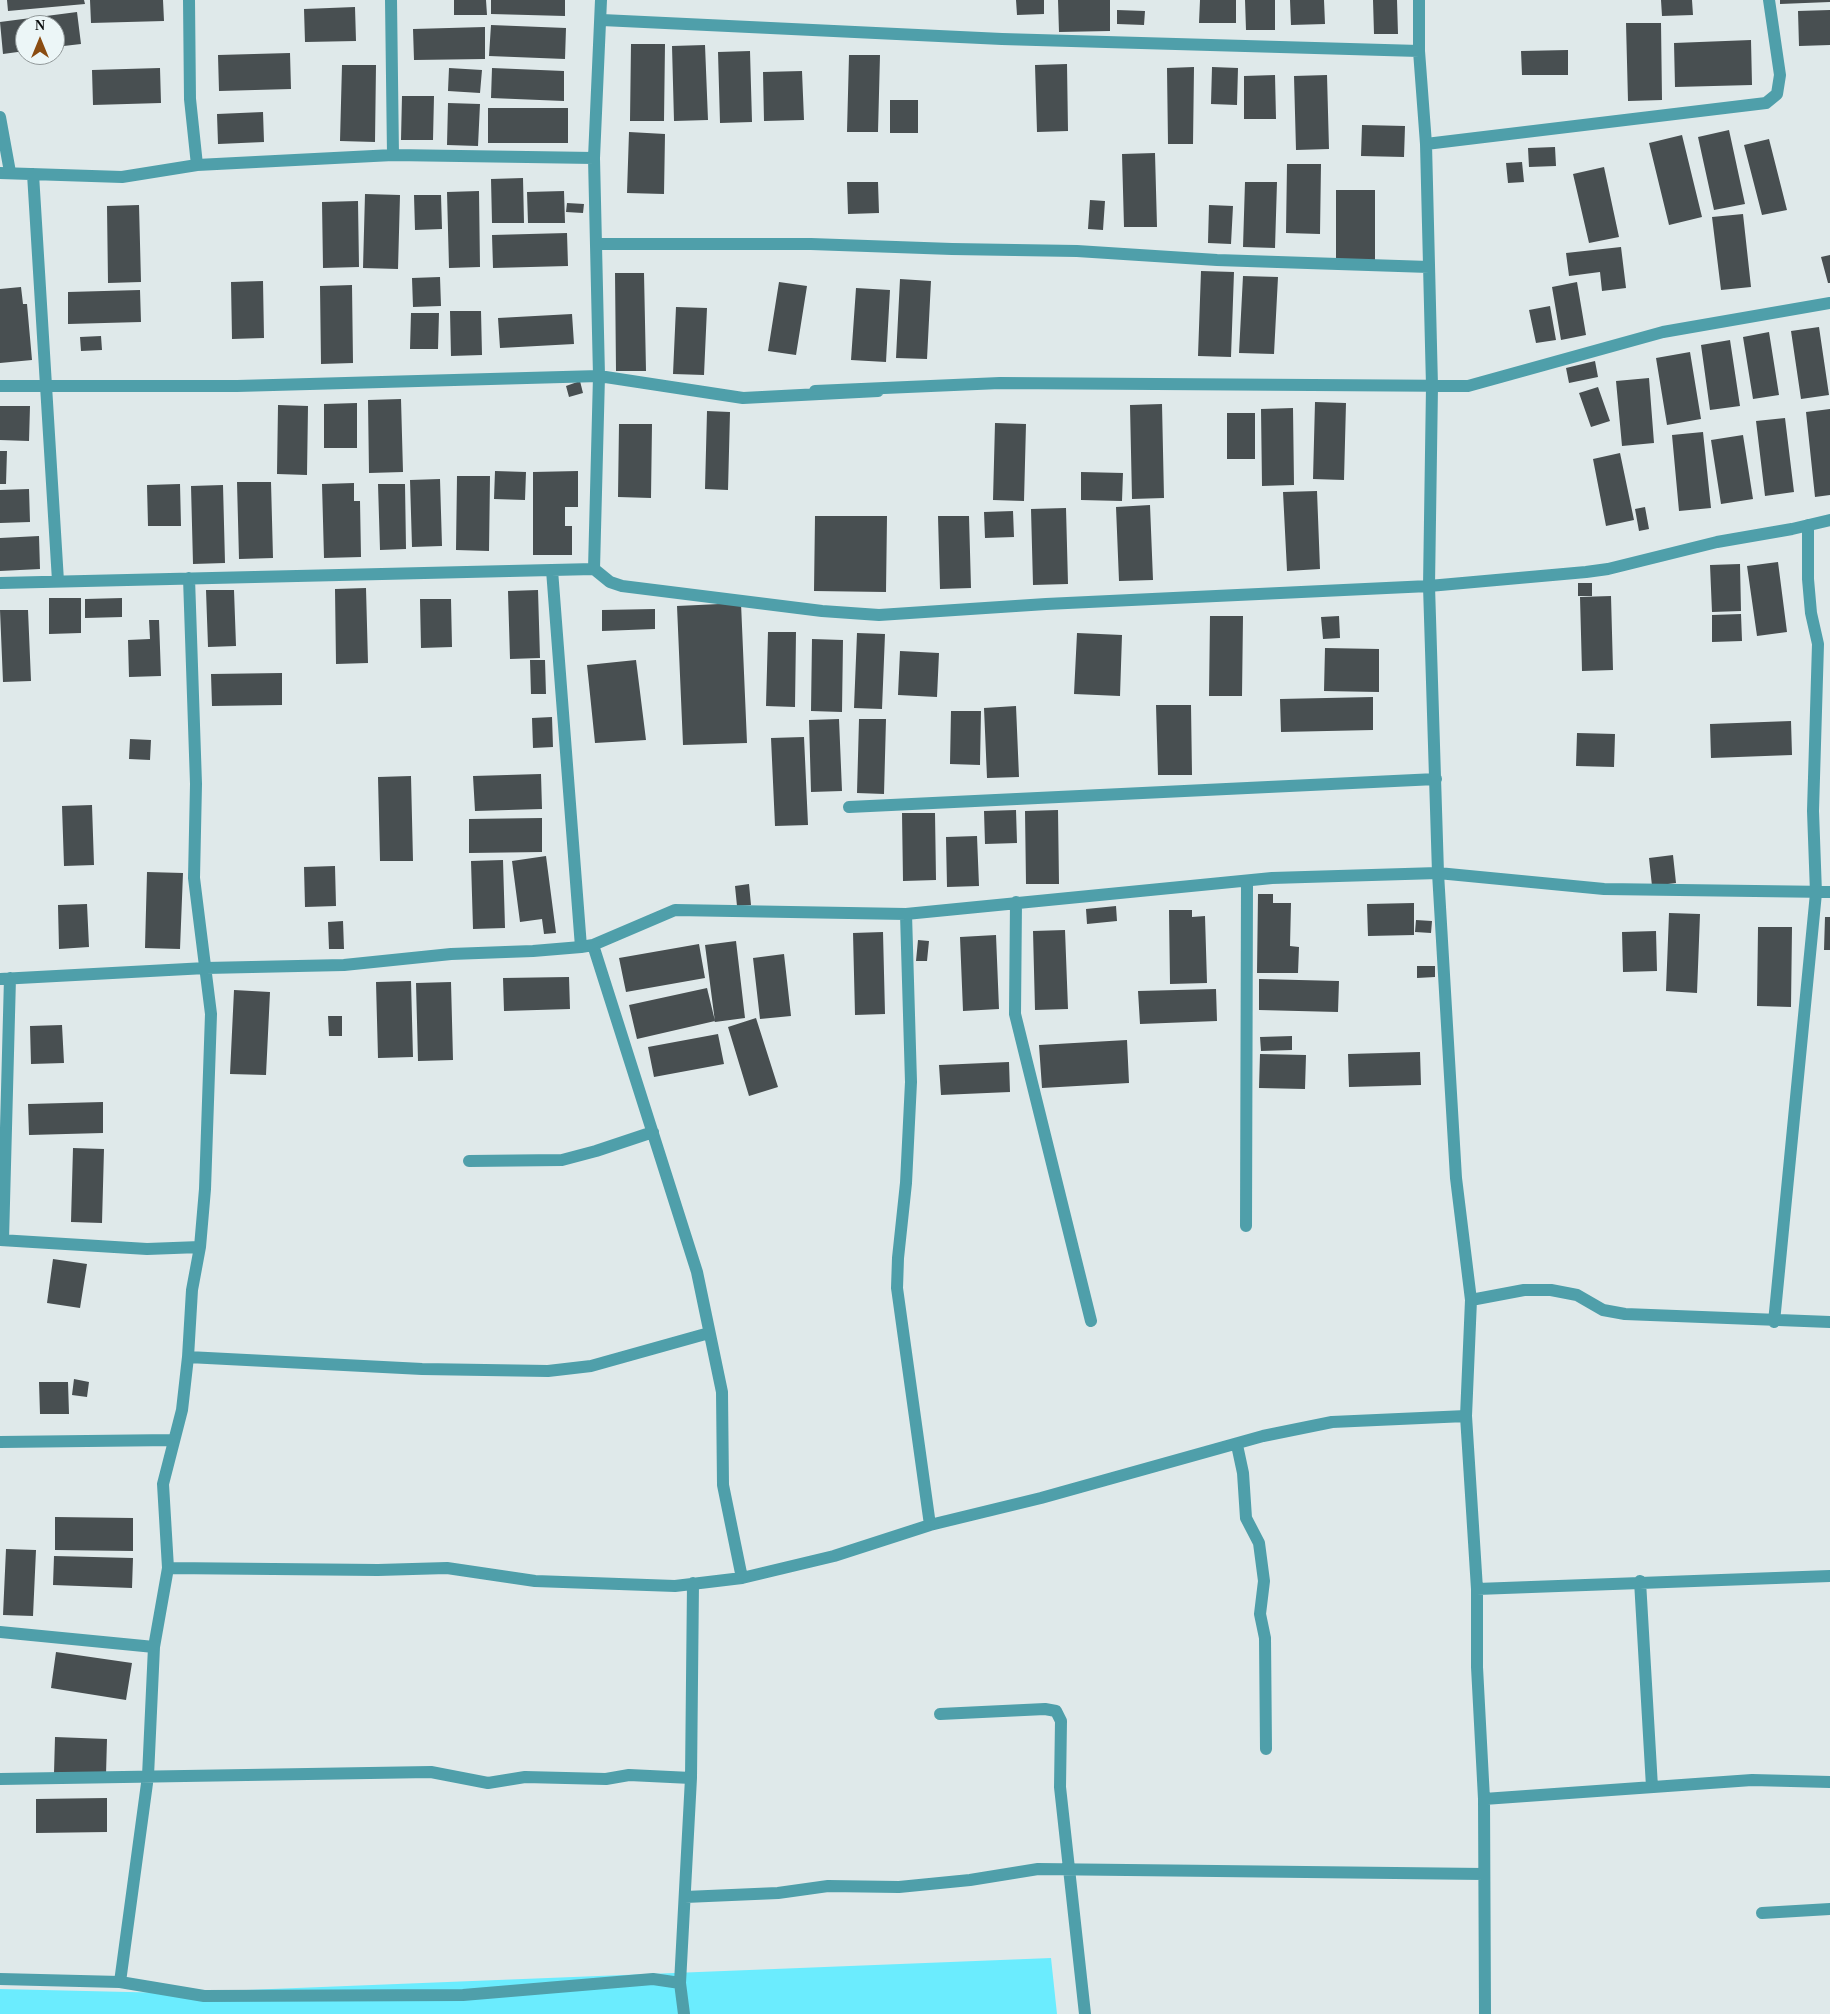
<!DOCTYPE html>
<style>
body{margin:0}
#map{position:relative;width:1830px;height:2014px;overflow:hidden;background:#dfe9ea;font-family:Georgia,serif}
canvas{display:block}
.north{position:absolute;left:15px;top:15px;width:50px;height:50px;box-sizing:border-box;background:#ecf6f7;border:1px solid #919899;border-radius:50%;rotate:0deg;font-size:14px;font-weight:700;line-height:20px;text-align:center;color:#090c0d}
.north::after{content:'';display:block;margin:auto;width:18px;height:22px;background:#8a4c11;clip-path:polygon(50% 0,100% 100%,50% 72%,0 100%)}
</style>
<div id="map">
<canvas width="1830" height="2014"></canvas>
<div class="north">N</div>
</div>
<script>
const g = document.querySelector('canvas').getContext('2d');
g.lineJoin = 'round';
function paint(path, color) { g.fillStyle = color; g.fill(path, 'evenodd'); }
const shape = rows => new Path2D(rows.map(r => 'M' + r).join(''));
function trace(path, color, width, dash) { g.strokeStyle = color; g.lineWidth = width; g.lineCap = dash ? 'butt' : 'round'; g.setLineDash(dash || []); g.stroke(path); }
paint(shape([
 [1051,1958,1057,2014,0,2014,0,1989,171,1993]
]), '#6becfe');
paint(shape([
 [7,0,84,0,85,4,8,11],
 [90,0,163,0,164,21,91,23],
 [454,0,486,0,487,15,454,15],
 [491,0,565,0,565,16,491,14],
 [1016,0,1044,0,1044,14,1017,15],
 [1058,0,1110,0,1110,31,1059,32],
 [1200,0,1236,0,1236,23,1199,23],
 [1245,0,1275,0,1275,30,1246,30],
 [1290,0,1324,0,1325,24,1291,25],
 [1373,0,1397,0,1398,34,1374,34],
 [1661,0,1692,0,1693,15,1662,16],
 [1780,0,1830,0,1830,2,1780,4],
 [355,7,356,41,305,42,304,9],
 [1117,10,1145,11,1144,25,1117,24],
 [1830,10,1830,45,1799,46,1798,11],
 [77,12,81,44,55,47,55,25,25,25,25,51,3,54,0,22],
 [1626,23,1661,23,1662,100,1628,101],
 [491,25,566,28,565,59,489,56],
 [485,27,485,59,414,60,413,29],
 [1751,40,1752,85,1675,87,1674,43],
 [631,44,665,44,664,121,630,121],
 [705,45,708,120,674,121,672,46],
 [1568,50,1568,75,1522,75,1521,51],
 [750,51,752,122,720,123,718,52],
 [290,53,291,89,219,91,218,55],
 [849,55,880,55,878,132,847,132],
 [1067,64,1068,131,1037,132,1035,65],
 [342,65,376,65,375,142,340,141],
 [1194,67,1193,144,1168,144,1167,68],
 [1212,67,1238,68,1237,105,1211,104],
 [160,68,161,103,93,105,92,70],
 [449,68,482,70,480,93,448,91],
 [492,68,564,71,564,101,491,98],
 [802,71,804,120,764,121,763,72],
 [1275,75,1276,119,1244,119,1244,76],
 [1327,75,1329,149,1296,150,1294,76],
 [402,96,434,96,433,140,401,140],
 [890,100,918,100,918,133,890,133],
 [448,103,480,104,478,146,447,145],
 [488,108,568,108,568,143,488,143],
 [263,112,264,142,218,144,217,114],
 [1362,125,1405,126,1404,157,1361,156],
 [1729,130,1745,204,1714,210,1698,137],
 [629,132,665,134,664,194,627,193],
 [1682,135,1702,217,1669,225,1649,143],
 [1769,139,1787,210,1762,215,1744,145],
 [1555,147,1556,166,1529,167,1528,148],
 [1155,153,1157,227,1124,227,1122,154],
 [1522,162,1524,182,1508,183,1506,163],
 [1287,164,1321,164,1320,234,1286,233],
 [1604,167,1619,237,1589,243,1573,174],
 [523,178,524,223,492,223,491,179],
 [847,182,878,182,879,213,848,214],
 [1245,182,1277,182,1275,248,1243,247],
 [1336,190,1375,190,1375,260,1336,260],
 [479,191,480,267,449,268,447,192],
 [564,191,565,223,528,223,527,192],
 [365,194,400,195,398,269,363,268],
 [414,195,441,195,442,229,415,230],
 [1090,200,1105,201,1103,230,1088,229],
 [358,201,359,267,323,268,322,202],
 [567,203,584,204,583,213,566,212],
 [139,205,141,282,108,283,107,206],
 [1209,205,1233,206,1231,244,1208,243],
 [1743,214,1751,287,1721,290,1712,217],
 [567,233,568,266,493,268,492,235],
 [1621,247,1626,288,1602,291,1600,272,1569,276,1566,253],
 [1830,255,1830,283,1828,283,1821,257],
 [1201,271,1234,272,1231,357,1198,356],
 [615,273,644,273,646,371,616,371],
 [1243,276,1278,277,1274,354,1239,353],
 [440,277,441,306,413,307,412,278],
 [900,279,931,281,927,359,896,358],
 [263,281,264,338,232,339,231,282],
 [779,282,807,286,796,355,768,351],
 [1577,282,1586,335,1561,340,1552,287],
 [352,285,353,363,321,364,320,286],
 [21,287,23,304,27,304,32,360,0,363,0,289],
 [856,288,890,290,886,362,851,360],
 [140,290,141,322,68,324,68,292],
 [1550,306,1556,340,1536,343,1529,310],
 [676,307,707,308,704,375,673,374],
 [450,311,481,311,482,355,451,356],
 [411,313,439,313,438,349,410,349],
 [572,314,574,344,500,348,498,318],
 [1819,327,1829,395,1801,399,1791,331],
 [1769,332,1779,395,1753,399,1743,337],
 [101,336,102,350,81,351,80,337],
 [1730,340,1740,406,1710,410,1701,345],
 [1690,352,1701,419,1667,425,1656,358],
 [1595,361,1598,377,1569,383,1566,368],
 [1649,378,1654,443,1622,446,1616,381],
 [580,381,583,393,569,397,566,386],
 [1598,387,1610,421,1591,427,1579,393],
 [401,399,403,472,369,473,368,400],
 [1315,402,1346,403,1344,480,1313,479],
 [357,403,357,448,324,448,324,404],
 [1162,404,1164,498,1132,499,1130,405],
 [278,405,308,406,307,475,277,474],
 [0,406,30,406,29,441,0,440],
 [1293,408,1294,485,1262,486,1261,409],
 [1830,409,1830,495,1815,497,1806,412],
 [707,411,730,412,728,490,705,489],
 [1227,413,1255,413,1255,459,1227,459],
 [1785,418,1794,492,1765,496,1756,421],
 [995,423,1026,424,1024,501,993,500],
 [619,424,652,424,651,498,618,497],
 [1703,432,1711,508,1679,511,1672,435],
 [1743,435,1753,499,1721,504,1711,440],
 [0,451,7,451,6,484,0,484],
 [1620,453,1634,520,1606,526,1593,459],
 [495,471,526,472,525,500,494,499],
 [578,471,578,507,565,507,565,526,572,526,572,555,533,555,533,472],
 [1081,472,1123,473,1122,501,1081,500],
 [457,476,490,476,489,551,456,550],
 [440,479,442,546,412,547,410,480],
 [237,482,271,482,273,558,239,559],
 [354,483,354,501,360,501,361,557,324,558,322,484],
 [180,484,181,526,148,526,147,485],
 [378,484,405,484,406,549,380,550],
 [223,485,225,563,193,564,191,486],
 [29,489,30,522,0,523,0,490],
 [1317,491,1320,569,1287,571,1283,492],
 [1150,505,1153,580,1119,581,1116,507],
 [1645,507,1649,529,1639,531,1635,509],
 [1066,508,1068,584,1033,585,1031,509],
 [1013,511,1014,537,985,538,984,512],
 [815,516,887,516,886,592,814,591],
 [938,516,969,516,971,588,940,589],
 [39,536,40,569,0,571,0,538],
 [1778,562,1787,632,1757,636,1747,566],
 [1740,564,1741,611,1712,612,1710,565],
 [1578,583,1592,583,1592,596,1578,596],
 [366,588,368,663,336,664,335,589],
 [206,590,234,590,236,646,208,647],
 [538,590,540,658,510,659,508,591],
 [1611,596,1613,670,1582,671,1580,597],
 [49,598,81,598,81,633,49,634],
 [122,598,122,617,85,618,85,599],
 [420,599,451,599,452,647,421,648],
 [741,603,747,743,683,745,677,606],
 [655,609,655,629,602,631,602,610],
 [0,610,28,610,31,681,3,682],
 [1741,614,1742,641,1712,642,1712,615],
 [1210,616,1243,616,1242,696,1209,696],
 [1339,616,1340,638,1323,639,1321,617],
 [149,620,159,620,161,676,129,677,128,640,150,639],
 [768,632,796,632,795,707,766,706],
 [857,633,885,634,882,709,854,708],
 [1077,633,1122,635,1120,696,1074,694],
 [812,639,843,640,842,712,811,711],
 [1325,648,1379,649,1379,692,1324,691],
 [900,651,939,653,937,697,898,695],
 [530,660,545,660,546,694,531,694],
 [636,660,646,740,595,743,587,665],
 [282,673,282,705,212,706,211,674],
 [1373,697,1373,730,1281,732,1280,699],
 [1156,705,1191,705,1192,775,1158,775],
 [1016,706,1019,777,987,778,984,708],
 [951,711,981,711,980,765,950,764],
 [552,717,553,747,533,748,532,718],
 [839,719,842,791,811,792,809,720],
 [859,719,886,719,884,794,857,793],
 [1791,721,1792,755,1711,758,1710,724],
 [1577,733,1615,734,1614,767,1576,766],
 [804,737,808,825,775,826,771,738],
 [130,739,151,740,150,760,129,759],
 [541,774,542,809,475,811,473,776],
 [411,776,413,861,380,861,378,777],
 [92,805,94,865,64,866,62,806],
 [1016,810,1017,843,985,844,984,811],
 [1058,810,1059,884,1026,884,1025,811],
 [902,813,935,813,936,880,903,881],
 [542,818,542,852,469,853,469,819],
 [977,836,979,886,947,887,946,837],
 [1673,855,1676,883,1652,886,1649,858],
 [546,856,556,933,544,934,542,919,520,922,512,861],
 [503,860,505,928,473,929,471,861],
 [335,866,336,906,305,907,304,867],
 [147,872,183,873,180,949,145,948],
 [749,884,751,905,737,906,735,886],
 [1258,894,1273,894,1273,903,1291,903,1290,946,1299,947,1298,973,1257,973],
 [1414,903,1414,935,1368,936,1367,904],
 [87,904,89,947,59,949,58,905],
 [1116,906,1117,921,1087,924,1086,909],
 [1169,910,1192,910,1192,917,1205,916,1207,983,1170,984],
 [1669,913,1700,914,1697,993,1666,991],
 [1825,917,1830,917,1830,950,1824,950],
 [1416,920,1432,921,1431,933,1415,932],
 [343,921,344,949,329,949,328,922],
 [1758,927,1792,927,1791,1007,1757,1006],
 [1065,930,1068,1009,1035,1010,1033,931],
 [1656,931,1657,971,1623,972,1622,932],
 [883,932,885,1014,855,1015,853,933],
 [996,935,999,1009,963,1011,960,937],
 [918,940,929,941,927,961,916,961],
 [736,941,745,1018,715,1022,705,945],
 [699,944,705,978,626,992,619,958],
 [784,954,791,1016,760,1019,753,958],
 [1417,966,1435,966,1435,977,1417,978],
 [569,977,570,1009,504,1011,503,978],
 [1259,979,1339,981,1338,1012,1259,1010],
 [411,981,413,1057,378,1058,376,982],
 [451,982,453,1060,418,1061,416,983],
 [707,988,715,1021,637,1039,629,1005],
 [1216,989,1217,1021,1140,1024,1138,991],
 [234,990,270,992,266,1075,230,1074],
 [328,1016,342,1016,342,1036,329,1036],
 [756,1018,778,1087,749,1096,728,1027],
 [62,1025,64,1063,31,1064,30,1026],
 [718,1034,724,1064,654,1077,648,1047],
 [1292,1036,1292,1050,1261,1051,1260,1037],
 [1127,1040,1129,1083,1042,1088,1039,1045],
 [1420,1052,1421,1085,1349,1087,1348,1054],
 [1260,1054,1306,1055,1305,1089,1259,1088],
 [1009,1062,1010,1092,941,1095,939,1065],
 [103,1102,103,1133,29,1135,28,1104],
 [73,1148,104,1149,102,1223,71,1222],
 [53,1259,87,1264,80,1308,47,1303],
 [74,1379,89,1382,87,1397,72,1395],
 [39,1382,68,1382,69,1414,40,1414],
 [55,1517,133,1518,133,1551,55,1550],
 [6,1549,36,1550,33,1616,3,1615],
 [54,1556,133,1558,132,1588,53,1585],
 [56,1652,132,1663,126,1700,51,1688],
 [55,1737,107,1739,106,1775,54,1773],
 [107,1798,107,1832,36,1833,36,1799]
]), '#484f51');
trace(shape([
 [189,0,190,99,197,165],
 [391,0,393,155],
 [1419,0,1419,51,1426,144,1432,386,1429,586,1438,873,1456,1178,1471,1300,1466,1416,1477,1589,1477,1667,1484,1799,1485,2014],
 [602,20,1002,39,1419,51],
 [0,117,10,172],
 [1426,144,1766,103,1777,94,1780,75,1769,0],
 [0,173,122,177,197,165,393,155,594,158],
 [33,174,58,581],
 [596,244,811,244,952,249,1077,251,1217,260,1429,267],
 [0,386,237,386,599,376,743,398,878,391,815,391,1000,383,1468,386,1663,332,1830,303],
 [594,569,610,582,622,586,822,611,879,615,1046,604,1429,586,1586,572,1608,569,1717,542,1792,529,1830,520],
 [552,570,581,947],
 [0,583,594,569,599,376,594,158,601,0],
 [849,807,1436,779],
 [1016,902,1015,1014,1091,1321],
 [906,914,911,1082,906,1183,898,1258,897,1288,930,1525],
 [593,945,697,1272,722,1392,723,1485,742,1578],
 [0,979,206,968,344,965,451,954,533,951,581,947,593,945,675,910,906,914,1272,878,1438,873,1604,889,1830,892],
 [469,1161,562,1160,596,1151,653,1132],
 [1246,1226,1247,881],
 [0,1240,147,1249,200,1247,205,1189,211,1014,194,878,196,784,189,578],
 [3,1240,10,978],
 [1471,1300,1524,1290,1551,1290,1577,1295,1603,1310,1625,1314,1830,1322],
 [1774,1322,1816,893,1813,811,1818,644,1811,613,1808,579,1808,525],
 [188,1357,422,1369,548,1371,591,1366,709,1333],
 [0,1442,174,1440],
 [1237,1445,1243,1473,1246,1518,1259,1543,1264,1581,1260,1614,1265,1638,1266,1749],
 [168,1568,378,1570,447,1568,535,1581,675,1586,742,1578,834,1556,930,1525,1041,1498,1263,1436,1332,1422,1466,1416],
 [1640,1581,1652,1787],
 [1477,1589,1830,1576],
 [0,1632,154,1647],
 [940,1714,1045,1709,1056,1711,1061,1721,1060,1787,1085,2014],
 [0,1779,431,1772,488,1783,525,1777,606,1779,629,1775,691,1778],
 [1484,1799,1752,1780,1830,1782],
 [685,1897,778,1893,828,1886,899,1887,970,1880,1038,1869,1484,1874],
 [1762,1913,1830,1909],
 [0,1979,120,1982,204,1996,463,1995,653,1979,680,1983,684,2014],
 [120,1982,148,1776,154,1647,168,1568,163,1484,182,1410,188,1357,192,1290,200,1247],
 [680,1983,691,1778,693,1583]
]), '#4f9faa', 12);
</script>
